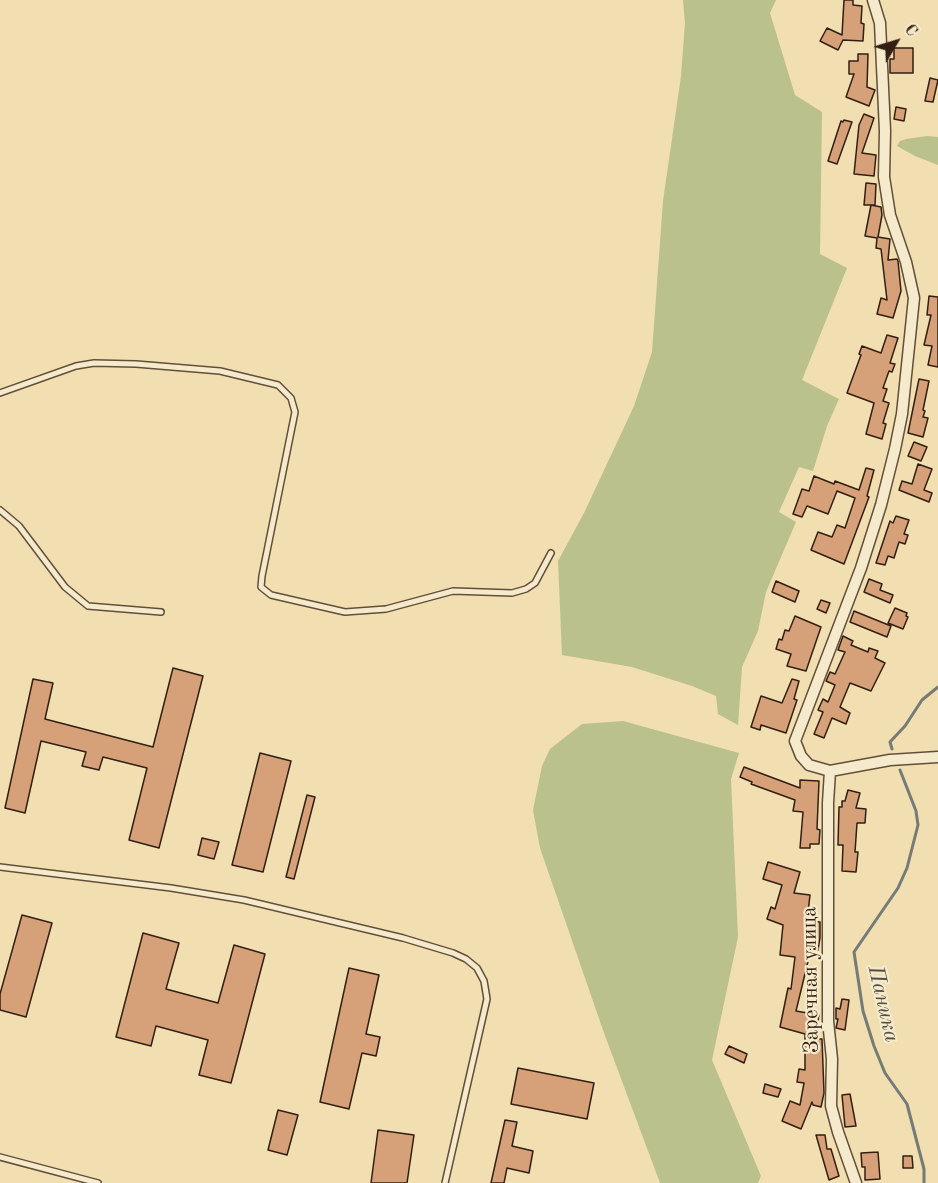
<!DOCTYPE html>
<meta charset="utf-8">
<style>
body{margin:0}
#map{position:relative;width:938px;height:1183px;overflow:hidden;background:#f1deb1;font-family:"Old Standard TT",serif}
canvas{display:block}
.north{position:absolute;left:866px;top:12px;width:60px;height:60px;-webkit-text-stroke:4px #f6eacc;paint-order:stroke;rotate:52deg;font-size:16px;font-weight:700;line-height:24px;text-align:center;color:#321f12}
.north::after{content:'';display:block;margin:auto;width:21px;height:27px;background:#321f12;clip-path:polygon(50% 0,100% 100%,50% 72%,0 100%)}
</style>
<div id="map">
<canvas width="938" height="1183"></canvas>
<div class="north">С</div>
</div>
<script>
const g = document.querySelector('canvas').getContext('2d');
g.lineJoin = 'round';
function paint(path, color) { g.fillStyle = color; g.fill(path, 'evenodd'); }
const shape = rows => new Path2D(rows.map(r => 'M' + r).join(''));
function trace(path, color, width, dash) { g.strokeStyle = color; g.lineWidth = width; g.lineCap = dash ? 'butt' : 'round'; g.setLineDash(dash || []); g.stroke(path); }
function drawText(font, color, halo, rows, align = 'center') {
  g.font = font + ' "Old Standard TT",serif'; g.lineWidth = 4.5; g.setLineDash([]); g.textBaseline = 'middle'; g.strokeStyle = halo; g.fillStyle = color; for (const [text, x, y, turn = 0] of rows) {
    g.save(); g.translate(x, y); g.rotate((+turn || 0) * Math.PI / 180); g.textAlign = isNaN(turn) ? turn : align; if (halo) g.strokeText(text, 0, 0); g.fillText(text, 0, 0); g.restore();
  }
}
paint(shape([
 [683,0,776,0,770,13,795,95,822,112,820,254,847,268,802,380,839,399,827,426,813,471,799,467,779,512,796,522,766,592,758,631,742,667,738,725,718,714,716,696,692,686,632,667,562,655,558,561,584,513,634,406,652,352,663,201,681,76,685,23],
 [927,136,938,137,938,165,915,156,897,146,900,141,906,139],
 [623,721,739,753,731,779,738,937,712,1060,761,1176,758,1183,660,1183,604,1033,540,848,533,810,542,766,550,749,582,724]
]), '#bac18c');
trace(shape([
 [892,749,890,742,905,726,922,700,938,687],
 [900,770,916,811,918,825,907,868,898,888,854,952,863,1011,874,1046,885,1073,907,1104,924,1169,924,1183]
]), '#757b76', 3);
const building = shape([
 [844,0,853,0,853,5,862,6,861,23,864,24,863,41,843,40,838,50,820,41,827,28,842,35,844,0],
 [894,48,913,48,913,73,890,73,890,59,894,59,894,48],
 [858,54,868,54,867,87,875,90,869,106,846,97,854,74,849,74,849,61,858,61,858,54],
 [930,78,938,80,933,102,925,101,930,78],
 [896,107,906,109,904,121,894,119,896,107],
 [864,114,874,118,862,153,876,155,874,176,854,174,859,125,864,114],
 [844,120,852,122,837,164,828,161,841,121,843,122,844,120],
 [866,183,876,184,875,205,864,205,866,183],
 [871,205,881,207,882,215,878,237,890,239,888,260,897,259,898,261,901,291,893,318,877,314,881,298,887,300,881,249,876,248,877,238,865,236,871,205],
 [929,296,938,297,938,367,928,365,932,346,924,345,931,315,927,315,929,296],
 [887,335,898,338,890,363,895,364,892,372,889,371,883,388,887,389,883,401,889,403,883,423,886,424,882,439,866,434,874,403,847,393,861,355,859,354,862,346,881,353,887,335],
 [919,379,929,381,923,410,925,411,923,417,928,418,923,437,908,433,919,379],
 [914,442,927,447,921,461,908,456,914,442],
 [918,464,932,469,924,490,932,493,929,502,899,490,902,481,912,484,918,464],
 [866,468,874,470,867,496,869,497,844,564,811,550,818,532,832,537,837,525,845,528,855,498,837,491,828,514,807,506,802,517,793,514,802,489,809,491,814,476,834,484,835,481,859,490,866,468],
 [896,516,909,520,904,534,908,535,905,544,899,542,894,558,888,556,885,565,876,563,890,521,893,523,896,516],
 [869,579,882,584,880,590,893,595,890,603,864,592,869,579],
 [776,581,799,591,795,602,772,592,776,581],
 [821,600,830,603,826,613,817,609,821,600],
 [895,608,907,613,906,616,908,617,903,629,888,623,895,608],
 [854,611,891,626,887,637,850,622,854,611],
 [795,616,821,627,806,671,787,666,791,654,776,649,779,639,782,640,785,630,789,631,795,616],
 [843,636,853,641,851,645,868,652,869,648,878,651,875,658,885,663,871,691,850,683,840,707,850,713,846,724,832,718,824,738,814,734,823,712,818,710,823,699,828,702,835,685,826,681,830,672,835,674,845,652,838,650,843,636],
 [173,668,203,676,159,848,129,840,147,768,103,757,99,770,82,766,86,752,41,741,25,813,5,808,33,679,53,683,45,719,153,747,173,668],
 [792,679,799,681,794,699,797,700,786,733,761,725,760,730,751,727,761,696,782,703,792,679],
 [260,753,291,761,263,872,232,865,260,753],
 [744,767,800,788,800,780,819,781,817,829,820,830,819,844,810,844,810,848,800,848,803,812,793,811,795,800,751,784,752,782,740,777,744,767],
 [848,790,860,793,856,808,866,809,865,823,857,823,855,852,858,852,856,872,842,871,843,845,838,845,839,807,842,807,842,801,845,801,848,790],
 [307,795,315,797,294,879,286,877,307,795],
 [202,838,219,842,214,859,198,855,202,838],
 [768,862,800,872,794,893,810,895,807,921,820,922,820,938,818,950,811,949,796,1011,819,1015,815,1039,822,1039,824,1093,821,1107,813,1105,812,1102,801,1129,782,1121,790,1101,800,1105,804,1083,797,1082,799,1069,805,1070,805,1034,780,1027,788,988,791,989,795,957,780,955,783,925,767,919,771,907,775,909,782,885,763,879,768,862],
 [22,915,52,923,26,1017,0,1010,0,994,22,915],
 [143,933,179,943,166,989,218,1003,234,945,265,954,231,1083,199,1075,208,1040,156,1026,151,1046,116,1037,143,933],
 [349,968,379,975,366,1034,380,1037,376,1056,362,1053,349,1109,320,1102,349,968],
 [842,999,849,1000,845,1030,836,1028,838,1019,836,1019,836,1008,840,1009,842,999],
 [729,1046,747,1054,744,1063,725,1054,729,1046],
 [518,1068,594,1083,587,1119,511,1104,518,1068],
 [765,1084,781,1089,778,1097,763,1093,765,1084],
 [850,1094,856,1126,845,1127,842,1095,850,1094],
 [278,1110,298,1115,287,1155,268,1150,278,1110],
 [505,1120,517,1122,512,1146,533,1151,529,1173,507,1168,504,1183,491,1183,505,1120],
 [378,1130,414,1135,407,1183,371,1183,378,1130],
 [816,1135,825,1135,827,1149,831,1149,839,1176,829,1180,816,1135],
 [878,1152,880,1179,865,1180,865,1167,862,1167,861,1153,878,1152],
 [903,1156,912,1156,913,1168,903,1168,903,1156]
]);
paint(building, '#d6a079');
trace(building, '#321f12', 1.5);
const service = shape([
 [0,393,76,366,94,363,136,364,220,371,278,385,291,398,295,412,262,576,261,587,271,595,345,612,386,609,453,591,512,593,526,589,535,583,551,553],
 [0,510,19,526,65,587,88,606,161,612],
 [0,867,171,888,244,900,403,938,453,953,466,959,477,968,484,981,487,999,445,1183],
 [0,1157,98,1183]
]);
const minor = shape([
 [873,0,880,23,885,131,884,177,890,215,906,262,914,298,902,414,895,449,881,505,861,568,795,741,801,756,809,765,830,771,890,760,938,757],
 [830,771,828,803,828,1021,832,1059,831,1106,838,1132,856,1183]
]);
trace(service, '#624f3a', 8);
trace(minor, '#624f3a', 13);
trace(service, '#f6eacc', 5);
trace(minor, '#f6eacc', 10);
drawText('21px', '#321f12', '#f6eacc', [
 ["Заречная улица",811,980,-91]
]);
drawText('italic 22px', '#534d44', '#f6eacc', [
 ["Паника",883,1004,77]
]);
</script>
